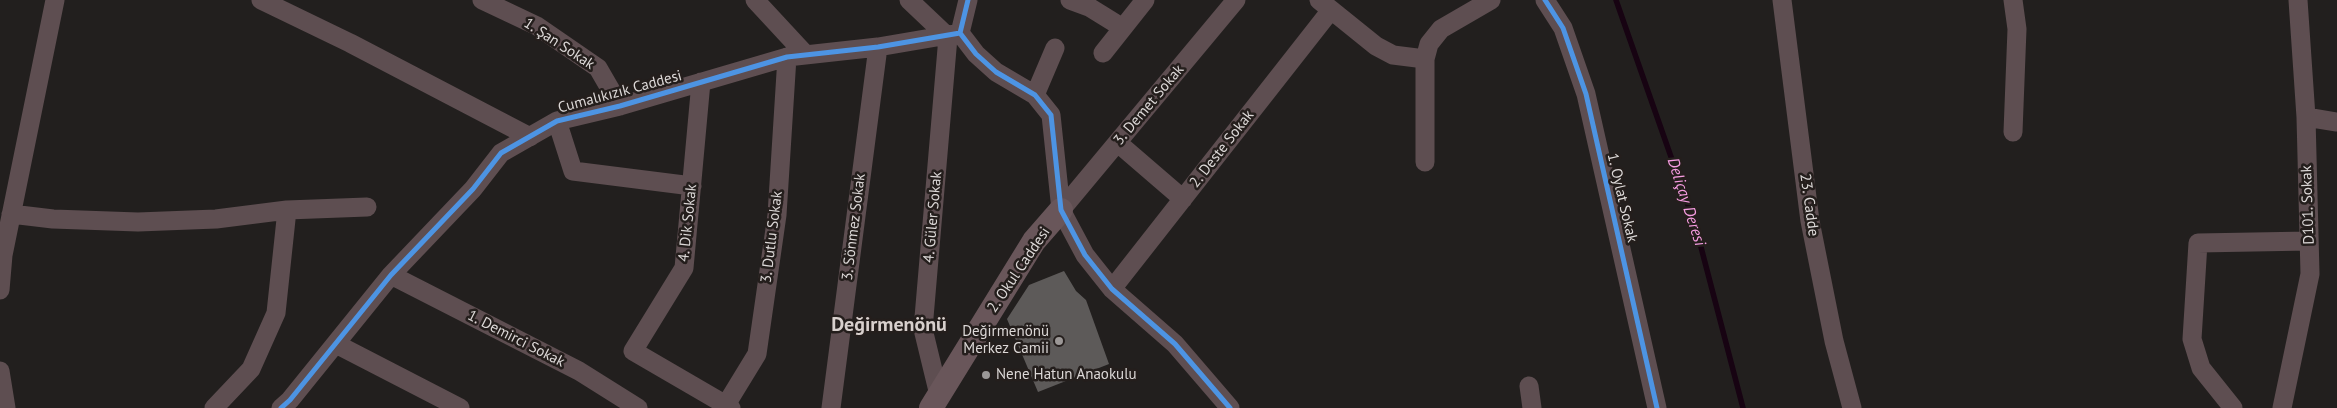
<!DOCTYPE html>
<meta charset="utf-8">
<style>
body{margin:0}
canvas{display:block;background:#221f1e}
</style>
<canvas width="2337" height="408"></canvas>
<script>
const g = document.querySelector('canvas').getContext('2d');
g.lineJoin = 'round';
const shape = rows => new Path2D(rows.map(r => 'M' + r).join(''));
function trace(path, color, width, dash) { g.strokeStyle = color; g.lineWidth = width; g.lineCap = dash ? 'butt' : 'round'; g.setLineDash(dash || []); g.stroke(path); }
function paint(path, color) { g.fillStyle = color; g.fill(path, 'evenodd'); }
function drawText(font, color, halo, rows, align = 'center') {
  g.font = font + ' "PT Sans",sans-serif'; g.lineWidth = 5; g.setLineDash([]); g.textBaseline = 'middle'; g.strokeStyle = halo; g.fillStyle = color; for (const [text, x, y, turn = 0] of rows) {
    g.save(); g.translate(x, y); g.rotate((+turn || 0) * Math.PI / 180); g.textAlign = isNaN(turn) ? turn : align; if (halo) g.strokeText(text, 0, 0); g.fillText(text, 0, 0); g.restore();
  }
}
trace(shape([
 [1616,0,1696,228,1743,408]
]), '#170312', 5.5);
paint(shape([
 [1064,271,1076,291,1086,300,1109,364,1038,392,1007,319,1029,285]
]), '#5d5a59');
trace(shape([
 [261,0,350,43,530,137],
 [482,0,537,26,598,68,620,106],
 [755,0,806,55],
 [909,0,948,37,923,329,939,395],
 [1070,0,1089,7,1123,28],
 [1319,0,1376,46,1393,55,1425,59],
 [1545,0,1563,28,1586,94,1657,408],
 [1782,0,1810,221,1834,341,1852,408],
 [960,33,976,54,996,72,1035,95,1051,115,1061,210,1085,255,1112,289,1175,344,1230,408],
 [1103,53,1145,0],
 [701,82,684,268,633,351,731,408],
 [1035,95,1055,48],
 [2306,117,2337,122],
 [557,121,573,171,692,186],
 [2013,132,2017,29,2013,0],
 [1118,143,1183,199],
 [1425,162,1425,59,1429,44,1441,29,1491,0],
 [1061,210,1236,0],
 [11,214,53,219,138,222,216,219,287,210,367,207],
 [391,275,579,371,638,408],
 [1112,289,1331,10],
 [0,290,3,255,55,0],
 [336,344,460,408],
 [0,371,6,408],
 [1529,386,1532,408],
 [214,408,251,369,276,313,287,210],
 [281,408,290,400,391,275,473,189,501,153,557,121,620,106,787,57,878,47,960,33,968,0],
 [724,408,757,354,777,215,787,57],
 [831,408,878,47],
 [2233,408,2201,368,2192,339,2198,243,2309,241],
 [2282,408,2310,274,2306,117,2298,0]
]), '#5e4e51', 19);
trace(shape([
 [931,408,1034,241,1061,210]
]), '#69565a', 24);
trace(shape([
 [1545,0,1563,28,1586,94,1657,408],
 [960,33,976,54,996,72,1035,95,1051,115,1061,210,1085,255,1112,289,1175,344,1230,408],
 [281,408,290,400,391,275,473,189,501,153,557,121,620,106,787,57,878,47,960,33,968,0]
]), '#4d94e3', 5);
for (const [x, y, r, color] of [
 [1059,341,5,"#9b9796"],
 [986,375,5,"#9b9796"]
]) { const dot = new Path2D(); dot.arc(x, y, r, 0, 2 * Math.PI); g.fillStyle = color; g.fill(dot); trace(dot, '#241e1c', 2); }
drawText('15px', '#dcd8d7', '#241e1c', [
 ["1. Şan Sokak",559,44,33],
 ["Cumalıkızık Caddesi",620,92,-15],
 ["3. Demet Sokak",1149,105,-50],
 ["2. Deste Sokak",1222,149,-52],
 ["1. Oylat Sokak",1622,198,77],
 ["23. Cadde",1809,205,82],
 ["D101. Sokak",2308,205,-92],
 ["4. Güler Sokak",933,217,-85],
 ["4. Dik Sokak",688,223,-84],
 ["3. Sönmez Sokak",854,227,-83],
 ["3. Dutlu Sokak",772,237,-83],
 ["2. Okul Caddesi",1019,270,-56],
 ["1. Demirci Sokak",516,339,27]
]);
drawText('15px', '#dcd8d7', '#241e1c', [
 ["Değirmenönü",1049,332],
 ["Merkez Camii",1049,349],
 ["Nene Hatun Anaokulu",996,375,"left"]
], 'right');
drawText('italic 16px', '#f59ce0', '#241e1c', [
 ["Deliçay Deresi",1686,202,72]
]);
drawText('bold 20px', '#d8d0cd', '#241e1c', [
 ["Değirmenönü",889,325]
]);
</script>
